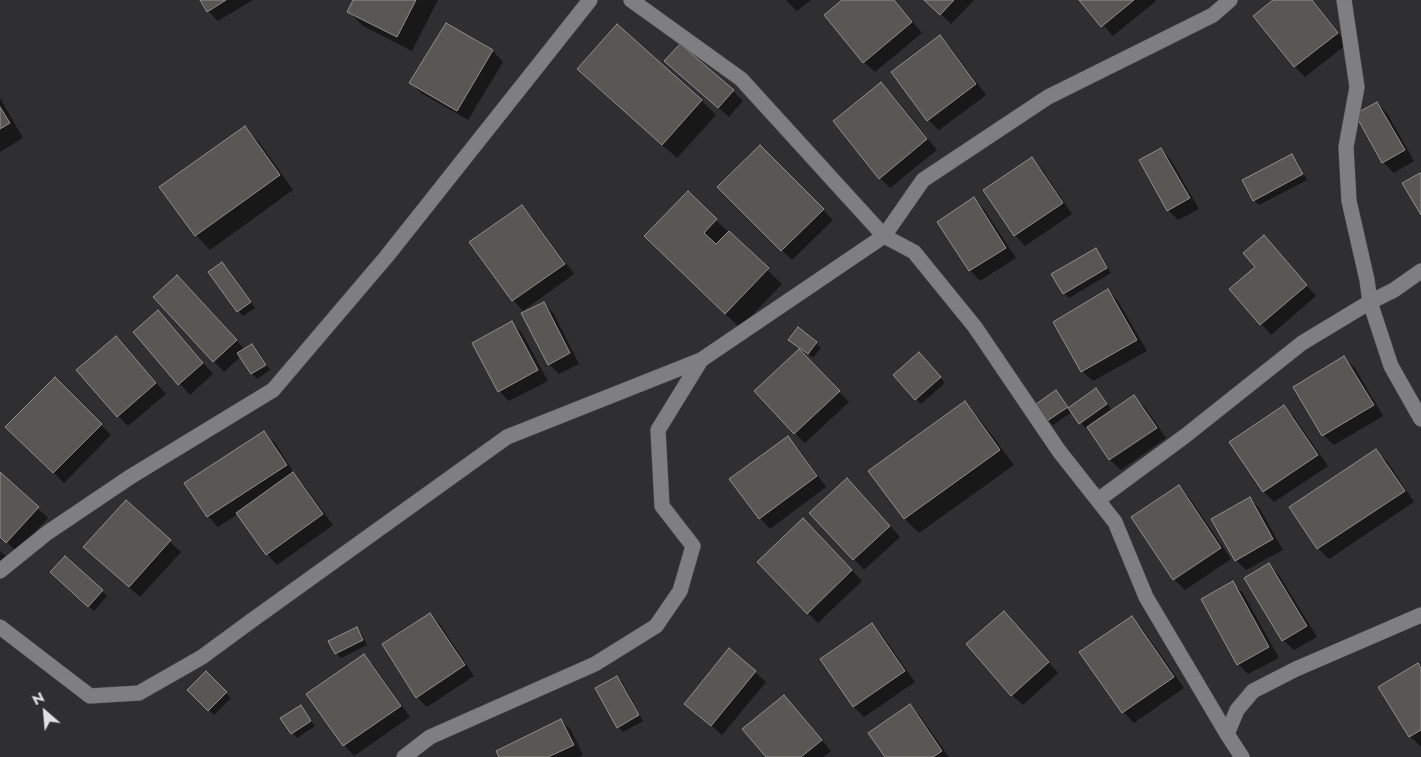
<!DOCTYPE html>
<style>
body{margin:0}
#map{position:relative;width:1421px;height:757px;overflow:hidden;background:#2f2e30;font-family:Jost,sans-serif}
canvas{display:block}
.north{position:absolute;left:20px;top:687px;width:50px;height:50px;-webkit-text-stroke:4px #2f2e30;paint-order:stroke;rotate:333deg;font-size:14px;font-weight:700;line-height:20px;text-align:center;color:#e1e1e2}
.north::after{content:'';display:block;margin:auto;width:18px;height:22px;background:#e1e1e2;clip-path:polygon(50% 0,100% 100%,50% 72%,0 100%)}
</style>
<div id="map">
<canvas width="1421" height="757"></canvas>
<div class="north">N</div>
</div>
<script>
const g = document.querySelector('canvas').getContext('2d');
g.lineJoin = 'round';
function paint(path, color) { g.fillStyle = color; g.fill(path, 'evenodd'); }
const shape = rows => new Path2D(rows.map(r => 'M' + r).join(''));
function trace(path, color, width, dash) { g.strokeStyle = color; g.lineWidth = width; g.lineCap = dash ? 'butt' : 'round'; g.setLineDash(dash || []); g.stroke(path); }
paint(shape([
 [201,0,253,0,218,21,208,11],
 [354,0,438,0,412,51,363,26,348,11],
 [786,0,811,0,797,11],
 [844,0,894,0,922,33,875,72,864,62],
 [926,0,974,0,951,24],
 [1081,0,1155,0,1156,1,1113,36],
 [1275,0,1313,0,1347,44,1305,77,1295,67,1255,16],
 [446,24,493,51,503,62,468,120,421,93,411,83],
 [617,26,702,101,716,115,677,158,593,84,579,69],
 [940,37,950,47,986,95,939,130,928,120,892,73],
 [676,71,733,91,743,101,729,117],
 [881,84,892,94,937,150,890,188,880,178],
 [0,98,23,138,0,152],
 [1377,103,1387,113,1414,161,1394,173,1383,162],
 [244,127,259,142,293,190,210,250,196,235],
 [760,146,833,220,792,260,719,187],
 [1161,149,1171,160,1199,209,1178,220,1168,210],
 [1292,156,1297,161,1307,180,1259,205,1254,200],
 [1032,158,1042,169,1072,214,1025,246,1015,235],
 [688,193,782,284,740,328,661,251],
 [974,199,984,209,1016,258,980,281,970,270,939,222],
 [522,206,532,217,574,274,523,311,513,300],
 [1274,247,1316,296,1271,335,1231,289,1256,267],
 [1095,250,1100,255,1111,273,1069,298,1064,293],
 [222,263,227,268,255,308,243,316,238,311],
 [188,287,245,350,251,345,257,350,270,370,257,379,252,374,241,356,224,372,155,297],
 [1108,291,1118,301,1147,351,1093,381,1082,371],
 [544,303,554,314,579,364,559,374,549,364],
 [168,322,213,374,190,395,135,332],
 [512,323,522,333,548,381,509,401,499,391],
 [798,329,821,348,813,358,795,344],
 [126,348,166,394,128,426,118,416],
 [799,350,849,402,805,443,795,433],
 [1344,358,1355,368,1383,416,1334,445,1323,435],
 [924,359,945,383,921,404,895,375],
 [55,378,111,435,64,483,7,427],
 [1056,391,1070,408,1101,395,1111,409,1090,424,1091,426,1134,397,1145,407,1166,438,1121,470,1110,460,1088,426,1085,428,1072,412,1053,425,1048,420],
 [965,403,979,418,1014,465,919,533,904,518],
 [1284,407,1294,417,1328,466,1274,502,1264,492,1231,442],
 [264,433,275,443,296,476,295,477,303,484,333,525,277,565,267,554,238,514,218,527,208,516],
 [787,438,798,448,826,487,770,529,760,518],
 [1376,451,1387,461,1414,502,1329,559,1318,548,1290,507],
 [0,473,48,518,17,552,0,536],
 [1179,487,1189,497,1231,559,1185,590,1174,579,1133,518],
 [858,490,900,537,864,570,854,559],
 [1250,498,1260,509,1283,550,1246,570,1236,560],
 [126,502,181,552,140,597,95,557],
 [813,530,862,581,818,623,808,613],
 [0,551,9,559,0,569],
 [65,557,107,596,94,611,56,577],
 [1269,565,1279,575,1317,637,1294,650,1283,640],
 [1233,583,1243,593,1279,658,1248,674,1238,664],
 [430,614,440,624,474,676,427,707,417,697],
 [1132,617,1142,628,1184,688,1134,723,1123,712,1081,652],
 [1014,623,1058,673,1023,705,1012,695],
 [872,624,882,635,915,682,864,717,854,707],
 [357,629,362,634,367,645,341,658,336,653],
 [364,656,374,666,410,717,354,756,344,745],
 [1421,668,1421,747,1410,736,1380,687],
 [755,672,766,682,722,735,686,703],
 [206,673,231,698,214,715,189,690],
 [617,677,622,682,643,721,623,732,618,727],
 [784,696,794,707,831,751,823,757,767,757],
 [910,705,920,716,949,757,886,757],
 [300,706,315,726,297,738,282,719],
 [561,720,571,730,583,755,579,757,500,757]
]), '#0007');
const building = shape([
 [200,0,226,0,207,12,200,0],
 [353,0,416,0,397,37,347,12,353,0],
 [842,0,894,0,912,22,863,63,824,15,842,0],
 [924,0,954,0,940,15,924,0],
 [1079,0,1134,0,1101,27,1079,0],
 [1273,0,1312,0,1338,33,1294,67,1253,16,1273,0],
 [446,23,493,50,457,111,409,83,446,23],
 [617,24,702,100,662,145,577,69,617,24],
 [940,35,976,84,927,121,891,72,940,35],
 [680,44,734,90,718,108,664,61,680,44],
 [881,82,927,139,879,179,833,121,881,82],
 [1377,102,1405,150,1382,163,1355,114,1377,102],
 [0,107,10,123,0,129,0,107],
 [245,126,280,175,195,236,159,187,245,126],
 [760,145,824,209,781,251,717,187,760,145],
 [1161,148,1190,198,1167,211,1139,160,1161,148],
 [1292,154,1303,174,1253,201,1242,180,1292,154],
 [1032,157,1063,203,1014,236,983,190,1032,157],
 [1420,173,1421,174,1421,215,1402,183,1420,173],
 [688,191,717,219,704,233,716,244,729,231,769,268,725,314,644,236,688,191],
 [974,197,1006,248,969,271,937,222,974,197],
 [522,205,565,264,512,301,469,242,522,205],
 [1264,235,1307,285,1260,325,1229,289,1255,267,1243,253,1264,235],
 [1096,248,1107,268,1063,294,1051,274,1096,248],
 [222,262,251,302,237,312,208,272,222,262],
 [177,275,237,340,213,362,153,297,177,275],
 [1108,289,1137,340,1081,372,1053,322,1108,289],
 [544,302,570,353,548,365,521,313,544,302],
 [158,310,203,363,178,385,133,332,158,310],
 [512,321,538,370,498,392,472,343,512,321],
 [798,327,817,342,808,354,788,340,798,327],
 [116,336,156,383,117,417,76,370,116,336],
 [252,344,266,365,251,374,237,353,252,344],
 [799,349,840,391,794,434,754,391,799,349],
 [919,352,941,377,915,400,893,375,919,352],
 [1344,356,1374,405,1322,436,1293,387,1344,356],
 [55,377,102,424,53,473,5,427,55,377],
 [1096,388,1107,404,1079,424,1068,408,1096,388],
 [1056,390,1068,407,1047,421,1036,404,1056,390],
 [1134,395,1157,428,1109,460,1087,427,1134,395],
 [965,401,1000,450,904,519,868,471,965,401],
 [1284,405,1318,455,1263,492,1229,442,1284,405],
 [264,431,287,465,207,517,184,483,264,431],
 [788,436,817,476,759,519,729,479,788,436],
 [1376,449,1405,491,1317,549,1289,507,1376,449],
 [0,472,39,507,6,543,0,537,0,472],
 [293,472,323,514,266,555,236,513,293,472],
 [847,478,890,526,853,560,809,513,847,478],
 [1179,485,1221,548,1173,580,1131,517,1179,485],
 [1250,497,1273,539,1235,561,1211,519,1250,497],
 [126,500,171,540,129,587,83,547,126,500],
 [803,518,852,570,807,614,757,562,803,518],
 [65,556,103,590,88,607,50,572,65,556],
 [1269,563,1307,626,1282,641,1244,578,1269,563],
 [1233,581,1269,647,1237,665,1201,599,1233,581],
 [1004,611,1049,662,1011,696,966,644,1004,611],
 [430,613,465,665,416,698,382,644,430,613],
 [1132,616,1174,677,1122,713,1079,652,1132,616],
 [872,623,905,671,853,707,820,659,872,623],
 [357,627,363,640,335,654,328,641,357,627],
 [729,648,756,671,711,726,684,704,729,648],
 [364,654,401,706,343,746,306,694,364,654],
 [1418,663,1421,668,1421,730,1409,737,1378,687,1418,663],
 [206,671,227,692,208,711,187,690,206,671],
 [617,676,639,715,617,728,595,688,617,676],
 [784,695,822,740,801,757,766,757,742,729,784,695],
 [910,704,942,751,933,757,885,757,868,733,910,704],
 [301,705,311,721,291,734,280,718,301,705],
 [561,719,574,745,548,757,499,757,496,751,561,719]
]);
paint(building, '#585754');
trace(building, '#918f8c', 1);
const street = shape([
 [631,0,741,79,884,236,914,252,975,327,1059,451,1115,522,1146,597,1227,734,1242,757],
 [1344,0,1357,87,1346,147,1349,201,1367,280,1370,302,1391,366,1421,419],
 [1098,500,1185,436,1302,343,1370,302,1394,290,1421,271],
 [0,571,47,533,130,477,273,390,387,256,590,0],
 [0,627,90,696,139,693,202,657,251,621,507,437,701,360,884,236,923,180,1048,97,1213,15,1230,0],
 [1227,734,1237,710,1253,691,1296,669,1421,615],
 [404,757,430,737,595,664,656,626,680,591,693,546,662,506,658,430,701,360]
]);
trace(street, '#4c4b4d', 16);
trace(street, '#7f7e81', 15);
</script>
